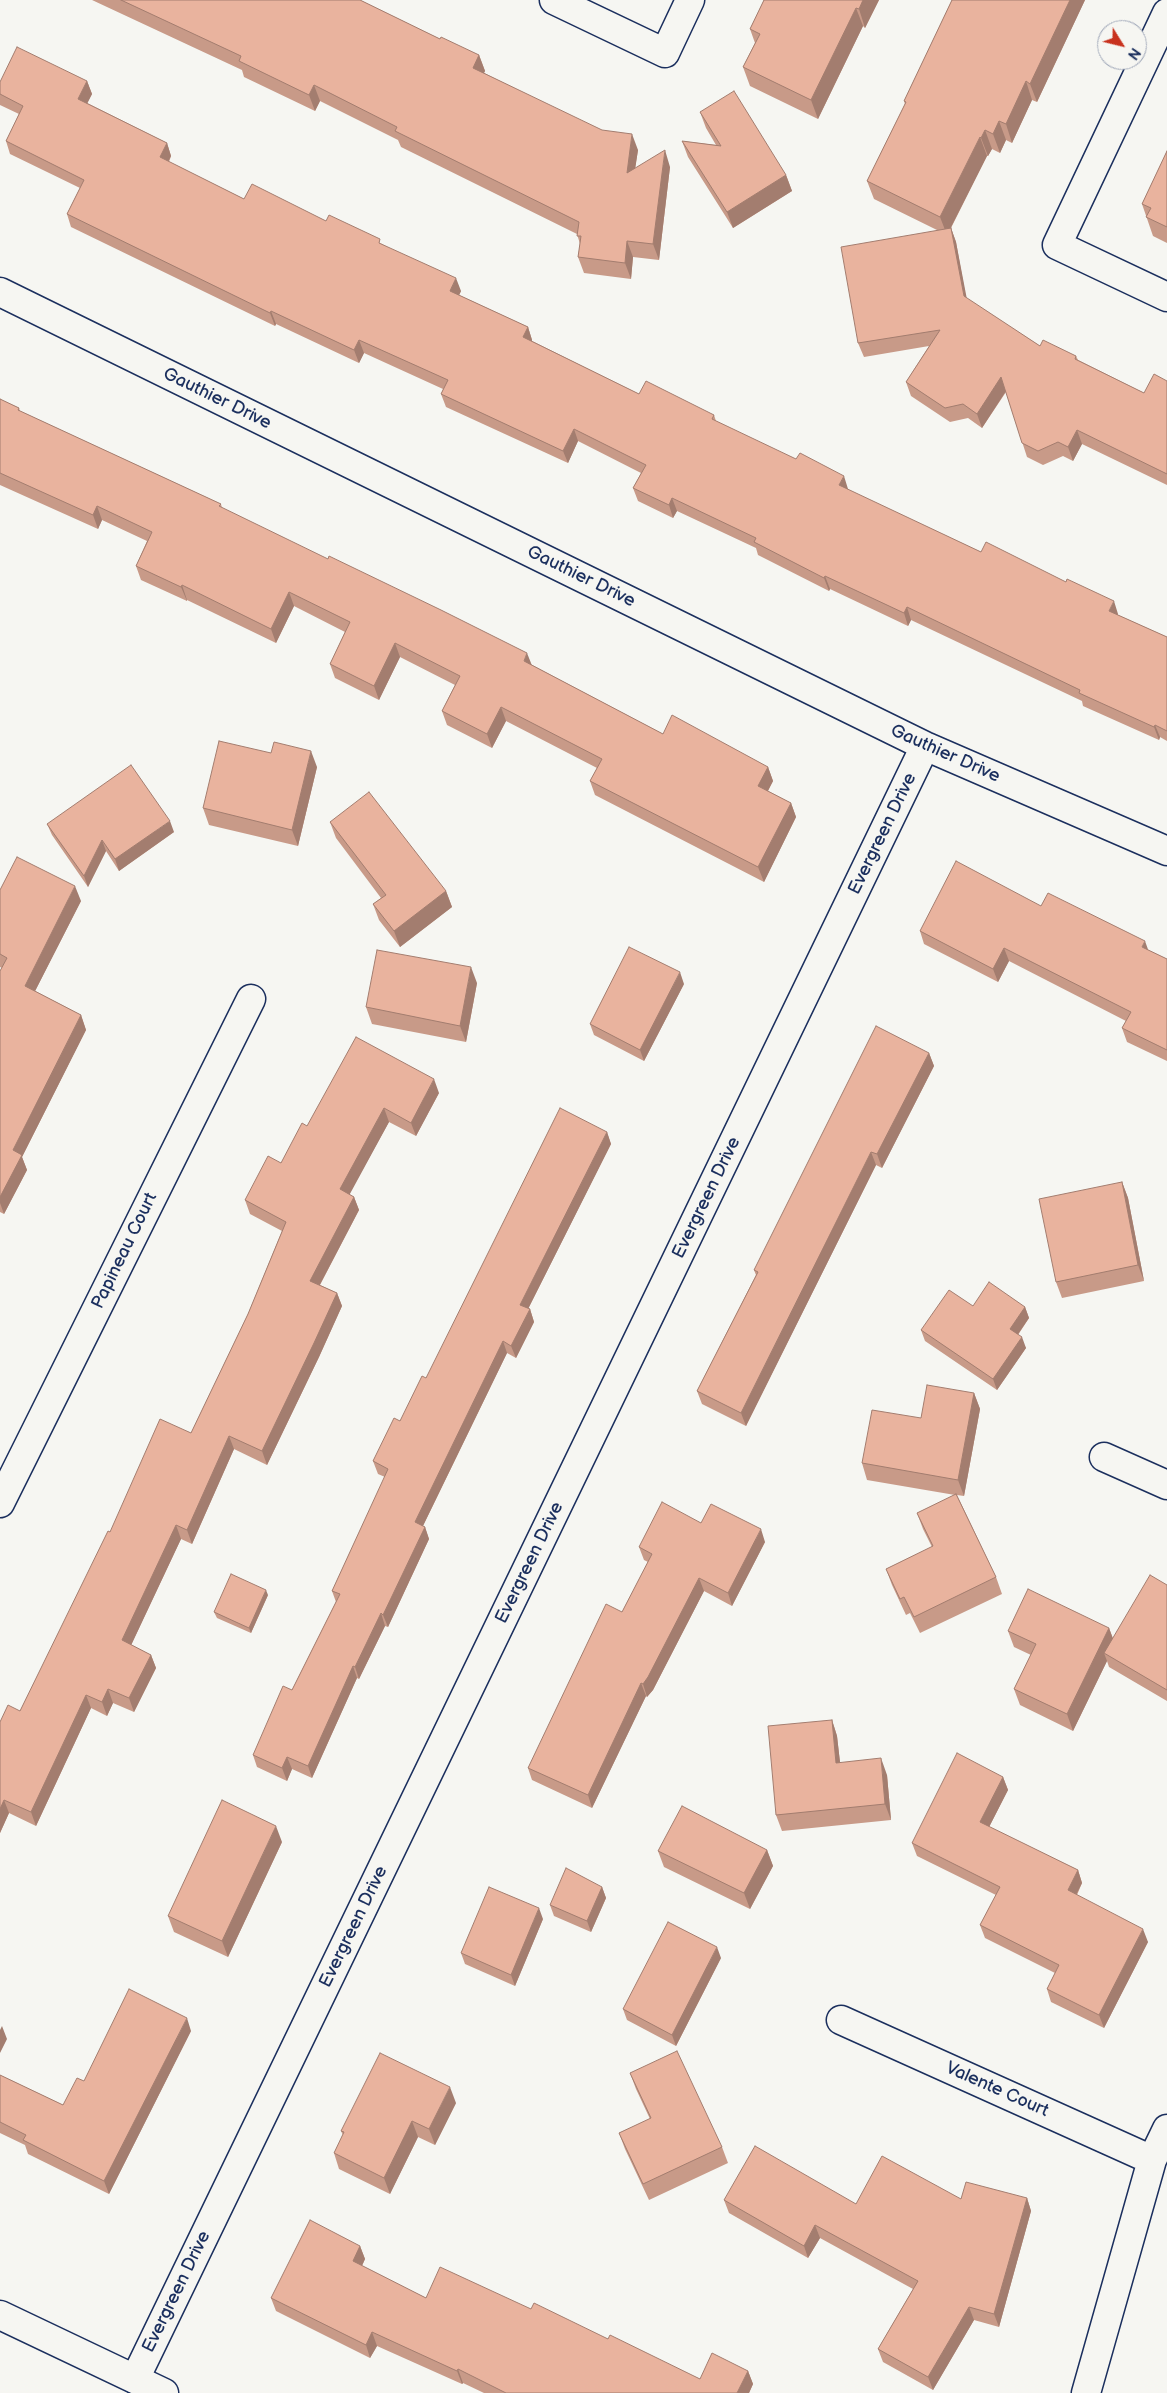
<!DOCTYPE html>
<style>
body{margin:0}
#map{position:relative;width:1167px;height:2393px;overflow:hidden;background:#f6f6f2;font-family:"Balsamiq Sans",sans-serif}
canvas{display:block}
.north{position:absolute;left:1097px;top:20px;width:50px;height:50px;box-sizing:border-box;background:#f6f6f2;border:1px solid #9ea6b7;border-radius:50%;rotate:126deg;font-size:14px;font-weight:700;line-height:20px;text-align:center;color:#1b2f5e}
.north::after{content:'';display:block;margin:auto;width:18px;height:22px;background:#c8321e;clip-path:polygon(50% 0,100% 100%,50% 72%,0 100%)}
</style>
<div id="map">
<canvas width="1167" height="2393"></canvas>
<div class="north">N</div>
</div>
<script>
const g = document.querySelector('canvas').getContext('2d');
g.lineJoin = 'round';
const shape = rows => new Path2D(rows.map(r => 'M' + r).join(''));
function trace(path, color, width, dash) { g.strokeStyle = color; g.lineWidth = width; g.lineCap = dash ? 'butt' : 'round'; g.setLineDash(dash || []); g.stroke(path); }
function paint(path, color) { g.fillStyle = color; g.fill(path, 'evenodd'); }
function drawText(font, color, halo, rows, align = 'center') {
  g.font = font + ' "Balsamiq Sans",sans-serif'; g.lineWidth = 5; g.setLineDash([]); g.textBaseline = 'middle'; g.strokeStyle = halo; g.fillStyle = color; for (const [text, x, y, turn = 0] of rows) {
    g.save(); g.translate(x, y); g.rotate((+turn || 0) * Math.PI / 180); g.textAlign = isNaN(turn) ? turn : align; if (halo) g.strokeText(text, 0, 0); g.fillText(text, 0, 0); g.restore();
  }
}
const street = shape([
 [554,0,665,53,690,0],
 [1167,13,1057,245,1167,297],
 [0,292,925,746,1167,851],
 [1104,1457,1167,1485],
 [0,1503,251,999],
 [841,2020,1152,2160],
 [135,2379,925,746],
 [1086,2393,1152,2160,1167,2129]
]);
const secondary = shape([
 [0,2315,164,2393]
]);
trace(street, '#1b2f5e', 31);
trace(secondary, '#1b2f5e', 31);
trace(street, '#f6f6f2', 28);
trace(secondary, '#f6f6f2', 28);
paint(shape([
 [92,0,360,0,440,39,479,55,485,71,484,73,638,150,635,168,670,167,659,260,633,257,631,279,584,273,578,257,580,244,577,234,401,147,398,140,320,101,315,111,244,77,242,70],
 [764,0,879,0,865,28,863,26,818,119,750,86,743,67,755,43,750,29],
 [952,0,1085,0,1037,102,1032,100,1012,143,1006,140,1000,153,992,149,988,156,987,156,951,228,956,242,966,298,1040,346,1076,356,1078,360,1144,393,1167,381,1167,485,1082,444,1073,461,1063,456,1043,465,1027,457,1006,392,982,428,968,418,950,422,911,396,906,382,929,346,864,357,858,343,937,230,874,199,867,181,905,104,904,101],
 [87,81,92,94,87,103,167,143,171,156,169,162,244,199,326,221,382,244,461,291,459,295,528,327,532,340,532,341,639,394,714,415,716,421,848,489,848,490,981,552,1118,614,1118,615,1167,637,1167,741,1160,737,1159,740,1083,706,1082,701,911,620,908,626,830,589,829,591,758,555,756,548,677,511,673,518,638,501,633,488,641,473,578,441,568,463,446,407,441,394,443,389,364,353,359,363,276,324,275,326,71,227,67,214,80,188,10,154,6,141,19,114,0,105,0,82],
 [700,112,786,175,792,191,733,228,688,157,682,141,716,145,706,128],
 [1167,151,1167,243,1153,236,1142,204],
 [0,399,19,408,20,411,221,504,222,508,532,665,663,734,768,767,773,781,768,791,791,803,796,817,764,882,595,795,590,781,597,768,506,721,492,748,447,725,442,711,455,685,400,657,379,700,335,678,330,664,345,632,294,606,276,643,187,600,187,601,141,580,136,566,147,541,102,520,98,529,0,485],
 [271,753,317,767,298,846,209,825,203,808],
 [330,822,446,891,452,907,400,947,379,920,373,904,381,898,336,838],
 [47,824,174,832,119,871,106,851,88,887,52,835],
 [0,890,81,901,35,991,81,1015,86,1030,22,1157,27,1170,4,1214,0,1212,0,971,2,968,0,967],
 [920,931,1148,950,1167,959,1167,1061,1127,1042,1122,1028,1126,1021,1009,961,998,982,924,944],
 [477,983,466,1042,372,1024,366,1007],
 [684,984,644,1061,594,1035,590,1024],
 [929,1053,934,1066,882,1168,876,1165,746,1426,702,1404,697,1391,756,1275,754,1270],
 [439,1093,416,1136,389,1122,349,1194,354,1197,359,1210,320,1285,337,1293,342,1306,319,1357,267,1465,234,1449,192,1544,181,1539,131,1645,151,1655,156,1668,134,1712,113,1703,107,1716,91,1708,36,1826,9,1813,0,1833,0,1722,20,1711,110,1532,191,1433,248,1314,282,1231,250,1214,245,1200,281,1163,307,1126],
 [607,1132,611,1144,528,1309,530,1309,534,1322,516,1358,507,1353,423,1526,425,1527,429,1539,388,1627,385,1626,359,1679,357,1678,312,1778,292,1769,287,1781,257,1767,253,1755,292,1690,336,1602,332,1591,385,1477,378,1474,373,1461,400,1421,426,1378],
 [1122,1182,1128,1198,1144,1281,1062,1298,1056,1282],
 [973,1306,1025,1307,1029,1318,1018,1335,1026,1348,997,1390,925,1341,921,1330],
 [974,1393,980,1409,964,1496,957,1495,996,1577,1002,1594,920,1633,910,1613,906,1615,892,1585,886,1569,932,1547,923,1529,917,1513,955,1495,867,1480,862,1463,921,1418],
 [701,1523,765,1542,732,1606,704,1591,653,1690,647,1697,646,1696,592,1808,532,1780,528,1768,622,1612,648,1562,644,1560,639,1547],
 [1167,1585,1167,1701,1109,1667,1107,1661,1073,1731,1020,1705,1014,1689,1031,1655,1014,1647,1008,1631,1109,1628,1113,1639],
 [268,1595,251,1633,217,1618,214,1612],
 [832,1720,837,1736,840,1763,887,1775,891,1820,782,1831,776,1815],
 [1003,1777,1008,1790,989,1827,1078,1870,1082,1883,1077,1895,1148,1942,1104,2028,1051,2002,1047,1989,1055,1973,985,1938,980,1925,996,1895,917,1856,912,1843],
 [282,1842,228,1957,174,1932,168,1916],
 [767,1850,773,1866,750,1909,664,1867,658,1851],
 [602,1887,606,1898,591,1932,554,1916,550,1905],
 [543,1919,515,1986,465,1964,461,1953],
 [721,1958,676,2046,627,2020,623,2009],
 [191,2031,109,2194,28,2154,25,2145,0,2133,0,2075,63,2105,84,2081],
 [630,2073,722,2147,728,2163,649,2200,625,2149,619,2133,650,2119,636,2089],
 [456,2103,435,2145,418,2137,390,2194,339,2169,334,2153,343,2135,341,2131],
 [1027,2198,1031,2211,999,2327,974,2320,933,2390,883,2362,878,2349,913,2289,820,2238,808,2258,729,2213,724,2200,856,2204,961,2199],
 [360,2246,365,2259,362,2266,426,2298,531,2309,608,2339,700,2379,748,2371,753,2384,749,2393,484,2393,463,2383,462,2384,377,2346,370,2358,276,2311,271,2298]
]), '#c89a88');
paint(shape([
 [863,0,879,0,865,28,859,9],
 [1070,0,1085,0,1037,102,1030,84],
 [856,8,863,26,818,119,811,100],
 [479,55,485,71,478,84,473,68],
 [87,81,92,94,83,112,78,99],
 [1026,81,1032,100,1012,143,1006,124],
 [314,85,320,101,315,111,309,95],
 [999,121,1006,140,1000,153,993,134],
 [985,130,992,149,988,156,981,138],
 [632,134,638,150,632,190,627,173],
 [980,137,987,156,947,235,940,217],
 [167,143,171,156,164,170,160,157],
 [665,150,670,167,659,260,653,244],
 [786,175,792,191,733,228,727,212],
 [951,228,956,242,969,310,964,296],
 [627,241,633,257,631,279,625,263],
 [456,278,461,291,455,304,450,291],
 [271,311,276,324,275,326,270,313],
 [528,327,532,340,528,350,523,337],
 [359,340,364,353,359,363,354,350],
 [1001,377,1006,391,982,428,977,414],
 [574,429,578,441,568,463,563,451],
 [1077,430,1082,444,1073,461,1068,447],
 [844,476,848,489,843,498,839,485],
 [672,498,677,511,673,518,669,505],
 [97,506,102,520,98,529,93,515],
 [825,576,830,589,829,591,824,578],
 [182,585,187,600,187,601,181,587],
 [289,592,294,606,276,643,271,629],
 [1114,601,1118,614,1114,624,1109,611],
 [907,607,911,620,908,626,904,613],
 [395,643,400,657,379,700,374,686],
 [527,653,533,668,524,661],
 [501,707,506,721,492,748,487,734],
 [1155,725,1160,737,1159,740,1154,727],
 [311,751,317,767,298,846,292,830],
 [768,767,773,781,763,800,758,786],
 [791,803,796,817,764,882,758,867],
 [170,821,174,832,119,871,115,859],
 [102,840,106,851,88,887,84,876],
 [75,886,81,901,30,1001,25,986],
 [446,891,452,907,400,947,394,931],
 [1145,941,1150,955,1142,947],
 [1004,948,1009,961,998,982,993,969],
 [471,967,477,983,466,1042,460,1026],
 [680,972,684,984,644,1061,640,1050],
 [81,1015,86,1030,22,1157,27,1170,4,1214,0,1203,0,1197,13,1150],
 [929,1053,934,1066,882,1168,877,1154],
 [434,1079,439,1093,416,1136,411,1123],
 [384,1108,389,1122,345,1203,340,1189],
 [607,1132,611,1144,524,1317,520,1305],
 [871,1152,876,1165,746,1426,741,1413],
 [1122,1182,1128,1198,1144,1281,1138,1265],
 [354,1197,359,1210,315,1294,310,1281],
 [337,1293,342,1306,319,1357,267,1465,262,1451],
 [1025,1307,1029,1318,1014,1340,1010,1329],
 [530,1309,534,1322,516,1358,511,1346],
 [1022,1337,1026,1348,997,1390,993,1379],
 [503,1341,507,1353,419,1534,415,1522],
 [974,1393,980,1409,964,1496,958,1480],
 [229,1436,234,1449,192,1544,187,1530],
 [176,1525,181,1539,127,1654,122,1640],
 [425,1527,429,1539,388,1627,383,1615],
 [761,1529,765,1542,732,1606,728,1593],
 [699,1578,704,1591,653,1690,647,1697,643,1684],
 [266,1590,268,1595,251,1633,249,1628],
 [381,1613,385,1626,359,1679,355,1667],
 [1109,1628,1115,1644,1104,1653,1107,1661,1073,1731,1067,1714],
 [151,1655,156,1668,134,1712,129,1698],
 [353,1666,357,1678,312,1778,308,1766],
 [641,1683,646,1696,592,1808,588,1795],
 [108,1689,113,1703,107,1716,102,1702],
 [86,1695,91,1708,36,1826,31,1812],
 [832,1720,837,1736,842,1779,836,1763],
 [287,1757,292,1769,287,1781,282,1768],
 [881,1758,887,1775,891,1820,885,1804],
 [1003,1777,1008,1790,985,1835,980,1822],
 [4,1800,9,1813,0,1833,0,1809],
 [276,1826,282,1842,228,1957,222,1941],
 [767,1850,773,1866,750,1909,744,1893],
 [1078,1870,1082,1883,1072,1903,1068,1890],
 [602,1887,606,1898,591,1932,587,1921],
 [539,1908,543,1919,515,1986,511,1975],
 [1143,1929,1148,1942,1104,2028,1099,2015],
 [717,1947,721,1958,676,2046,672,2035],
 [187,2018,191,2031,109,2194,104,2181],
 [2,2026,7,2039,0,2053,0,2030],
 [450,2087,456,2103,435,2145,429,2129],
 [412,2121,418,2137,390,2194,384,2178],
 [1027,2198,1031,2211,999,2327,994,2314],
 [815,2225,820,2238,808,2258,804,2246],
 [360,2246,365,2259,358,2274,353,2261],
 [969,2307,974,2320,933,2390,928,2377],
 [372,2332,377,2346,370,2358,366,2345],
 [458,2369,463,2383,462,2384,457,2371],
 [748,2371,753,2384,749,2393,737,2393]
]), '#a37d6f');
const building = shape([
 [121,0,360,0,440,39,441,37,479,55,473,68,602,130,632,134,627,173,665,150,653,244,627,241,625,263,578,257,581,236,577,236,579,222,395,131,397,127,314,85,309,95,239,61,241,56,121,0],
 [764,0,863,0,859,9,856,8,811,100,743,67,760,34,750,29,764,0],
 [952,0,1070,0,1030,84,1026,81,1006,124,999,121,993,134,985,130,981,138,980,137,940,217,867,181,906,102,904,101,952,0],
 [17,47,87,81,78,99,167,143,160,157,244,199,252,184,326,221,329,215,380,239,379,243,456,278,450,291,528,327,523,337,639,394,646,381,714,415,712,419,796,459,800,453,844,476,839,485,981,552,986,542,1066,582,1067,579,1114,601,1109,611,1167,637,1167,731,1155,725,1154,727,1079,693,1080,690,907,607,904,613,825,576,824,578,754,542,756,538,672,498,669,505,633,488,646,465,574,429,563,451,441,394,448,380,359,340,354,350,271,311,270,313,67,214,84,180,6,141,23,106,0,94,0,82,17,47],
 [734,91,786,175,727,212,682,141,721,146,700,112,734,91],
 [1167,151,1167,227,1146,217,1151,208,1142,204,1167,151],
 [951,228,964,296,1040,346,1043,340,1076,356,1075,359,1144,393,1154,374,1167,381,1167,474,1077,430,1068,447,1058,442,1038,451,1022,443,1001,377,977,414,963,404,945,408,906,382,940,330,858,343,841,247,951,228],
 [0,399,19,408,18,410,221,504,219,506,328,559,329,556,441,610,527,653,524,661,663,734,672,715,768,767,758,786,791,803,758,867,590,781,602,759,501,707,487,734,442,711,460,676,395,643,374,686,330,664,350,622,289,592,271,629,182,585,181,587,136,566,152,532,97,506,93,515,0,473,0,399],
 [219,741,271,753,274,742,311,751,292,830,203,808,219,741],
 [131,765,170,821,115,859,102,840,84,876,47,824,131,765],
 [369,792,446,891,394,931,373,904,386,895,330,822,369,792],
 [17,857,75,886,25,986,81,1015,13,1150,22,1155,0,1197,0,971,7,958,0,954,0,890,17,857],
 [956,861,1041,906,1048,893,1145,941,1142,947,1167,959,1167,1050,1122,1028,1131,1012,1004,948,993,969,920,931,956,861],
 [629,947,680,972,640,1050,590,1024,629,947],
 [377,950,471,967,460,1026,366,1007,377,950],
 [876,1026,929,1053,877,1154,871,1152,741,1413,697,1391,758,1272,754,1270,876,1026],
 [356,1037,434,1079,411,1123,384,1108,340,1189,354,1197,310,1281,337,1293,314,1343,262,1451,229,1436,187,1530,176,1525,122,1640,151,1655,129,1698,108,1689,102,1702,86,1695,31,1812,4,1800,0,1809,0,1722,8,1705,20,1711,108,1531,110,1532,160,1419,191,1433,248,1314,286,1222,245,1200,268,1156,281,1163,302,1123,307,1126,356,1037],
 [560,1108,607,1132,520,1305,530,1309,511,1346,503,1341,415,1522,425,1527,383,1615,381,1613,355,1667,353,1666,308,1766,287,1757,282,1768,253,1755,283,1686,292,1690,340,1594,332,1591,388,1469,373,1461,394,1418,400,1421,422,1376,426,1378,560,1108],
 [1122,1182,1138,1265,1056,1282,1039,1199,1122,1182],
 [989,1282,1025,1307,1010,1329,1022,1337,993,1379,921,1330,949,1290,973,1306,989,1282],
 [927,1385,974,1393,958,1480,862,1463,872,1410,921,1418,927,1385],
 [956,1494,996,1577,914,1617,904,1597,900,1599,886,1569,933,1546,917,1513,956,1494],
 [662,1502,701,1523,711,1504,761,1529,728,1593,699,1578,648,1677,643,1684,641,1683,588,1795,528,1768,606,1604,622,1612,652,1554,639,1547,662,1502],
 [231,1574,266,1590,249,1628,214,1612,231,1574],
 [1150,1575,1167,1585,1167,1690,1104,1653,1150,1575],
 [1028,1589,1109,1628,1067,1714,1014,1689,1036,1644,1008,1631,1028,1589],
 [832,1720,836,1763,881,1758,885,1804,776,1815,768,1726,832,1720],
 [957,1753,1003,1777,980,1822,1078,1870,1068,1890,1143,1929,1099,2015,1047,1989,1059,1965,980,1925,1000,1887,912,1843,957,1753],
 [222,1800,276,1826,222,1941,168,1916,222,1800],
 [682,1806,767,1850,744,1893,658,1851,682,1806],
 [566,1868,602,1887,587,1921,550,1905,566,1868],
 [489,1887,539,1908,511,1975,461,1953,489,1887],
 [668,1922,717,1947,672,2035,623,2009,668,1922],
 [129,1989,187,2018,104,2181,23,2140,26,2135,0,2122,0,2075,63,2105,77,2078,84,2081,129,1989],
 [677,2051,722,2147,643,2184,619,2133,651,2118,630,2073,677,2051],
 [380,2053,450,2087,429,2129,412,2121,384,2178,334,2153,344,2132,341,2131,380,2053],
 [755,2146,856,2204,882,2156,961,2199,966,2182,1027,2198,994,2314,969,2307,928,2377,878,2349,918,2281,815,2225,804,2246,724,2200,755,2146],
 [310,2220,360,2246,353,2261,426,2298,440,2267,531,2309,534,2303,608,2339,610,2335,700,2379,712,2353,748,2371,737,2393,506,2393,458,2369,457,2371,372,2332,366,2345,271,2298,310,2220]
]);
paint(building, '#e9b39e');
trace(building, '#a37d6f', 1);
drawText('18px', '#1b2f5e', '#f6f6f2', [
 ["Gauthier Drive",217,399,26],
 ["Gauthier Drive",581,577,26],
 ["Gauthier Drive",945,754,24],
 ["Evergreen Drive",883,834,-64],
 ["Evergreen Drive",707,1198,-64],
 ["Papineau Court",125,1251,-64],
 ["Evergreen Drive",530,1563,-64],
 ["Evergreen Drive",354,1927,-64],
 ["Valente Court",997,2090,24],
 ["Evergreen Drive",177,2292,-64]
]);
</script>
